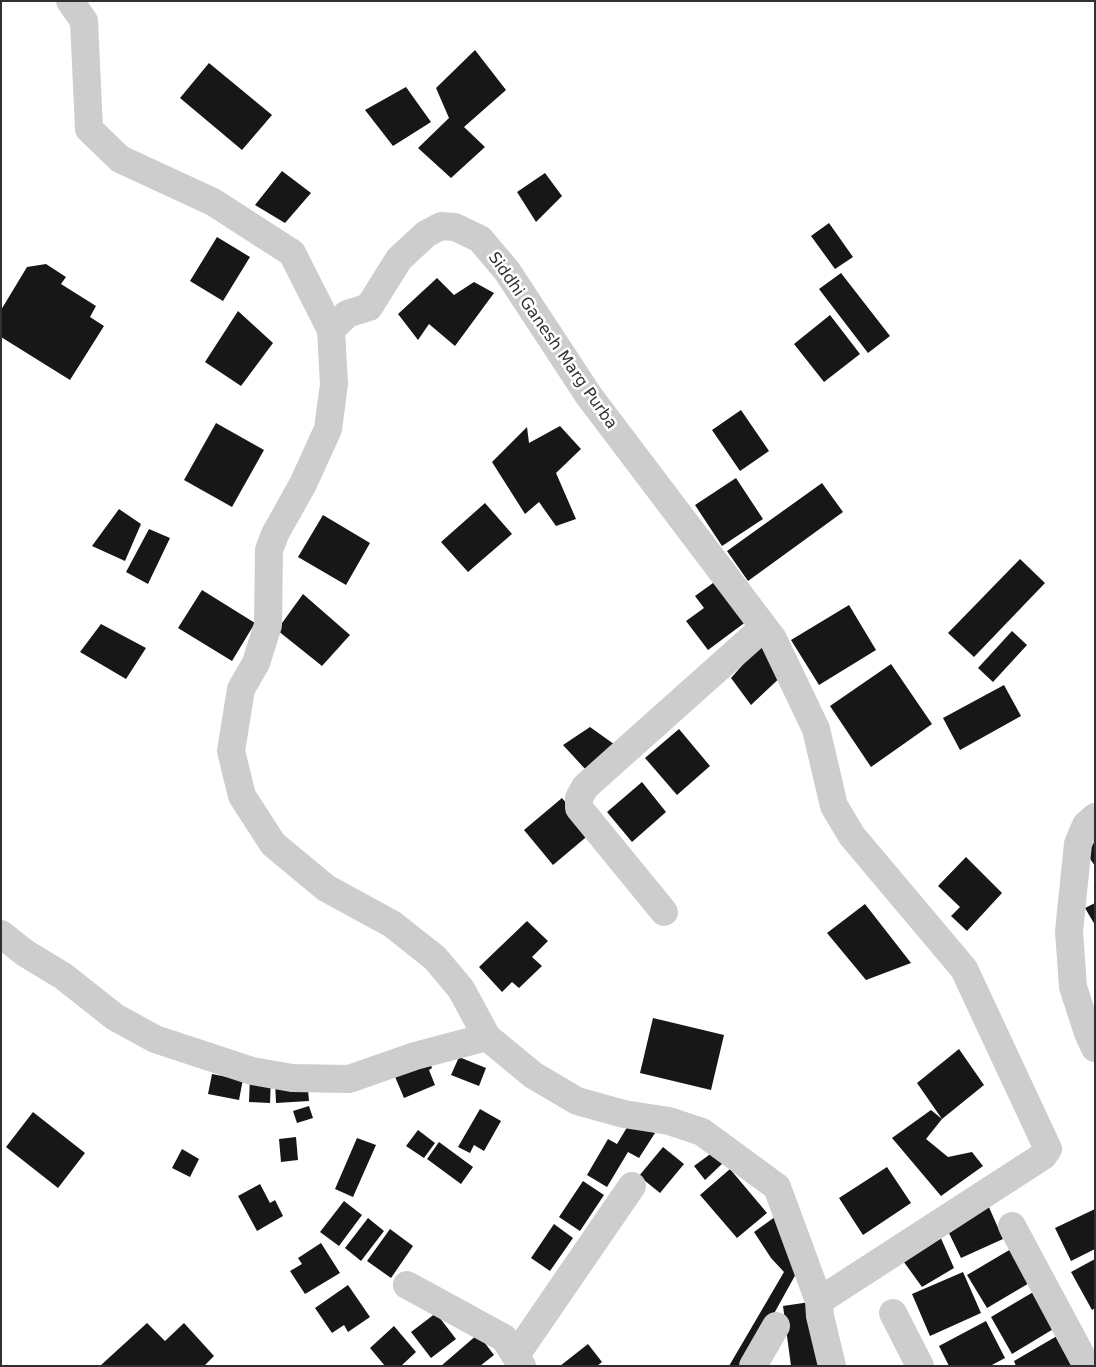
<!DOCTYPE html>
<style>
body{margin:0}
#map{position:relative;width:1096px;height:1367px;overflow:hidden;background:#fff;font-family:"DejaVu Sans",sans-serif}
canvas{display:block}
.frame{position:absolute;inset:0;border:2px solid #303030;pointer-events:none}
</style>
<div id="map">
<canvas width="1096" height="1367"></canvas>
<div class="frame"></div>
</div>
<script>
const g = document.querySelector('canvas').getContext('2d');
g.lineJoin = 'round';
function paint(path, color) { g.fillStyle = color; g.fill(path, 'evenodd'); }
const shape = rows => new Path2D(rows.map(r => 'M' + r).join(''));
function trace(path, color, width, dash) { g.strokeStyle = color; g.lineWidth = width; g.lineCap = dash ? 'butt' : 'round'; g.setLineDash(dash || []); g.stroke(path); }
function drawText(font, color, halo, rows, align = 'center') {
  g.font = font + ' "DejaVu Sans",sans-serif'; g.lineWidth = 5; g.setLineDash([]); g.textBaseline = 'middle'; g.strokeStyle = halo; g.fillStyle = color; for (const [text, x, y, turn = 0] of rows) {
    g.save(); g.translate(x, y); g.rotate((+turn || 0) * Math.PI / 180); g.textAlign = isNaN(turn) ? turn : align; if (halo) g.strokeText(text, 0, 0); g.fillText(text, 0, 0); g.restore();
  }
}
paint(shape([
 [475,50,506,90,464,127,485,147,451,178,418,148,449,118,436,88],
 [209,63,272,115,242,150,180,98],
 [406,87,431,122,393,146,365,110],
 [282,171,311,193,285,223,255,205],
 [545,173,562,196,536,222,517,192],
 [829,223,853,257,835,269,811,236],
 [217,237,250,257,223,301,190,281],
 [46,264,66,277,61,284,96,306,90,317,104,326,70,380,1,337,1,310,27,267],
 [841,273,890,336,868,353,819,289],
 [437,278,454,295,474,282,494,293,455,346,429,324,418,340,398,314],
 [238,311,273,343,241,386,205,362],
 [830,315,860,354,824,382,794,344],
 [741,410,769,451,740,471,712,430],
 [216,423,264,450,232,507,184,480],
 [560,426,581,449,556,473,576,519,556,526,539,502,525,514,492,462,527,427,529,443],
 [736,478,763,519,722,546,695,505],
 [822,483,843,512,748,581,727,551],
 [485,503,512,534,468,572,441,542],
 [119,509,141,524,125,561,92,546],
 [323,515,370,543,346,585,298,557],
 [149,529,170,538,148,584,126,572],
 [1020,559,1045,583,974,657,948,633],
 [720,578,751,618,708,650,686,621,704,608,695,596],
 [202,590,255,623,232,661,178,628],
 [303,594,350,635,322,666,277,630],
 [849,605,876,650,819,685,791,640],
 [101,624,146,648,126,679,80,652],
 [1012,631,1027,645,993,682,978,668],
 [762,643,786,672,751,705,731,678],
 [891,664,932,724,871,767,830,706],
 [1004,685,1021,716,960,750,943,718],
 [590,727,618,747,586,770,563,745],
 [679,729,710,766,677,795,645,758],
 [642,782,666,812,632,842,607,812],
 [562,798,591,833,553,865,524,830],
 [1095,842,1095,866,1084,850],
 [966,857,1002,893,967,931,951,916,960,907,938,886],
 [1095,903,1095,925,1085,908],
 [865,904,911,963,866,980,827,933],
 [527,921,548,941,532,957,542,966,519,988,512,982,502,992,479,967],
 [653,1018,724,1035,711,1090,640,1073],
 [959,1049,984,1085,942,1119,917,1083],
 [428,1057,432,1068,429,1070,435,1085,404,1098,393,1072],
 [459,1057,486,1068,479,1086,451,1075],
 [212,1074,232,1078,244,1074,239,1100,208,1094],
 [250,1076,271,1077,270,1103,249,1102],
 [307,1079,309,1101,276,1103,275,1081],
 [309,1106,313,1118,297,1123,293,1111],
 [480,1109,501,1121,484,1151,474,1145,470,1153,458,1147],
 [931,1110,942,1119,926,1139,948,1157,972,1152,983,1166,941,1196,892,1138],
 [33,1112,85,1153,58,1188,6,1147],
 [632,1119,655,1133,639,1158,628,1152,607,1187,587,1175,608,1139,617,1144],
 [418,1130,435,1143,424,1158,406,1146],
 [296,1137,298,1160,281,1162,279,1139],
 [357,1138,376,1145,353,1197,335,1189],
 [439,1142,473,1167,461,1184,427,1159],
 [663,1147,684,1164,660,1193,639,1176],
 [182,1149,199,1159,190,1177,172,1168],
 [713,1152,724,1162,705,1180,694,1166],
 [887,1167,911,1203,863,1235,839,1198],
 [730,1169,767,1213,737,1238,700,1195],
 [583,1181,604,1195,580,1231,559,1217],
 [260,1184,270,1203,275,1200,283,1216,257,1231,238,1196],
 [344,1201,362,1215,339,1246,320,1232],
 [988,1205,1003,1239,961,1258,947,1229],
 [1095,1209,1095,1249,1071,1261,1055,1228],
 [779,1214,797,1272,745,1366,729,1366,784,1272,771,1258,754,1232],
 [368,1218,384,1231,361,1261,345,1248],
 [554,1224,573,1238,550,1271,531,1258],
 [390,1229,413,1246,391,1278,367,1261],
 [940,1236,954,1268,922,1287,901,1258],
 [321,1243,340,1273,305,1294,290,1271,302,1264,298,1258],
 [1011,1249,1031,1282,987,1308,967,1275],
 [1095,1259,1095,1308,1092,1310,1071,1272],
 [963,1272,981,1313,930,1336,912,1294],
 [348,1285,370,1317,348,1332,344,1325,332,1333,315,1308],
 [1035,1291,1055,1328,1012,1354,991,1317],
 [810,1302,819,1366,791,1366,783,1306],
 [436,1313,456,1339,431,1358,411,1332],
 [986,1321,1005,1358,990,1366,949,1366,939,1346],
 [147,1323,165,1341,184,1323,214,1356,204,1366,100,1366],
 [394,1326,416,1352,401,1366,385,1366,370,1348],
 [478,1334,494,1355,480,1366,441,1366],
 [1057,1336,1073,1366,1016,1366,1014,1361],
 [588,1344,602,1362,597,1366,560,1366]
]), '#171717');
trace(shape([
 [70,1,84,21,89,129,120,159,213,202,292,253,331,330],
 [1095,817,1086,825,1078,844,1069,931,1073,987,1088,1033,1095,1048],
 [664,912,579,808,579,798,585,787,763,628],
 [1,934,25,953,63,976,115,1017,155,1039,252,1071,292,1078,349,1079,415,1056,487,1037],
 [1012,1226,1087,1366],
 [407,1285,504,1338,522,1366],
 [819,1301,777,1187,702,1132,669,1121,624,1114,577,1101,533,1075,487,1037,461,989,435,958,392,924,326,888,273,844,242,796,231,751,241,689,256,663,268,625,269,550,275,534,303,484,328,429,334,384,331,330,347,314,369,307,399,259,426,234,441,226,455,227,480,239,507,271,589,396,773,639,816,729,834,806,852,836,964,969,1048,1149,1043,1156,819,1301,820,1316,832,1366],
 [893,1313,920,1366],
 [516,1355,632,1186],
 [753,1366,776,1326]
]), '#cdcdcd', 28);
drawText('16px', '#303030', '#fff', [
 ["Siddhi Ganesh Marg Purba",552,341,55]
]);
</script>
